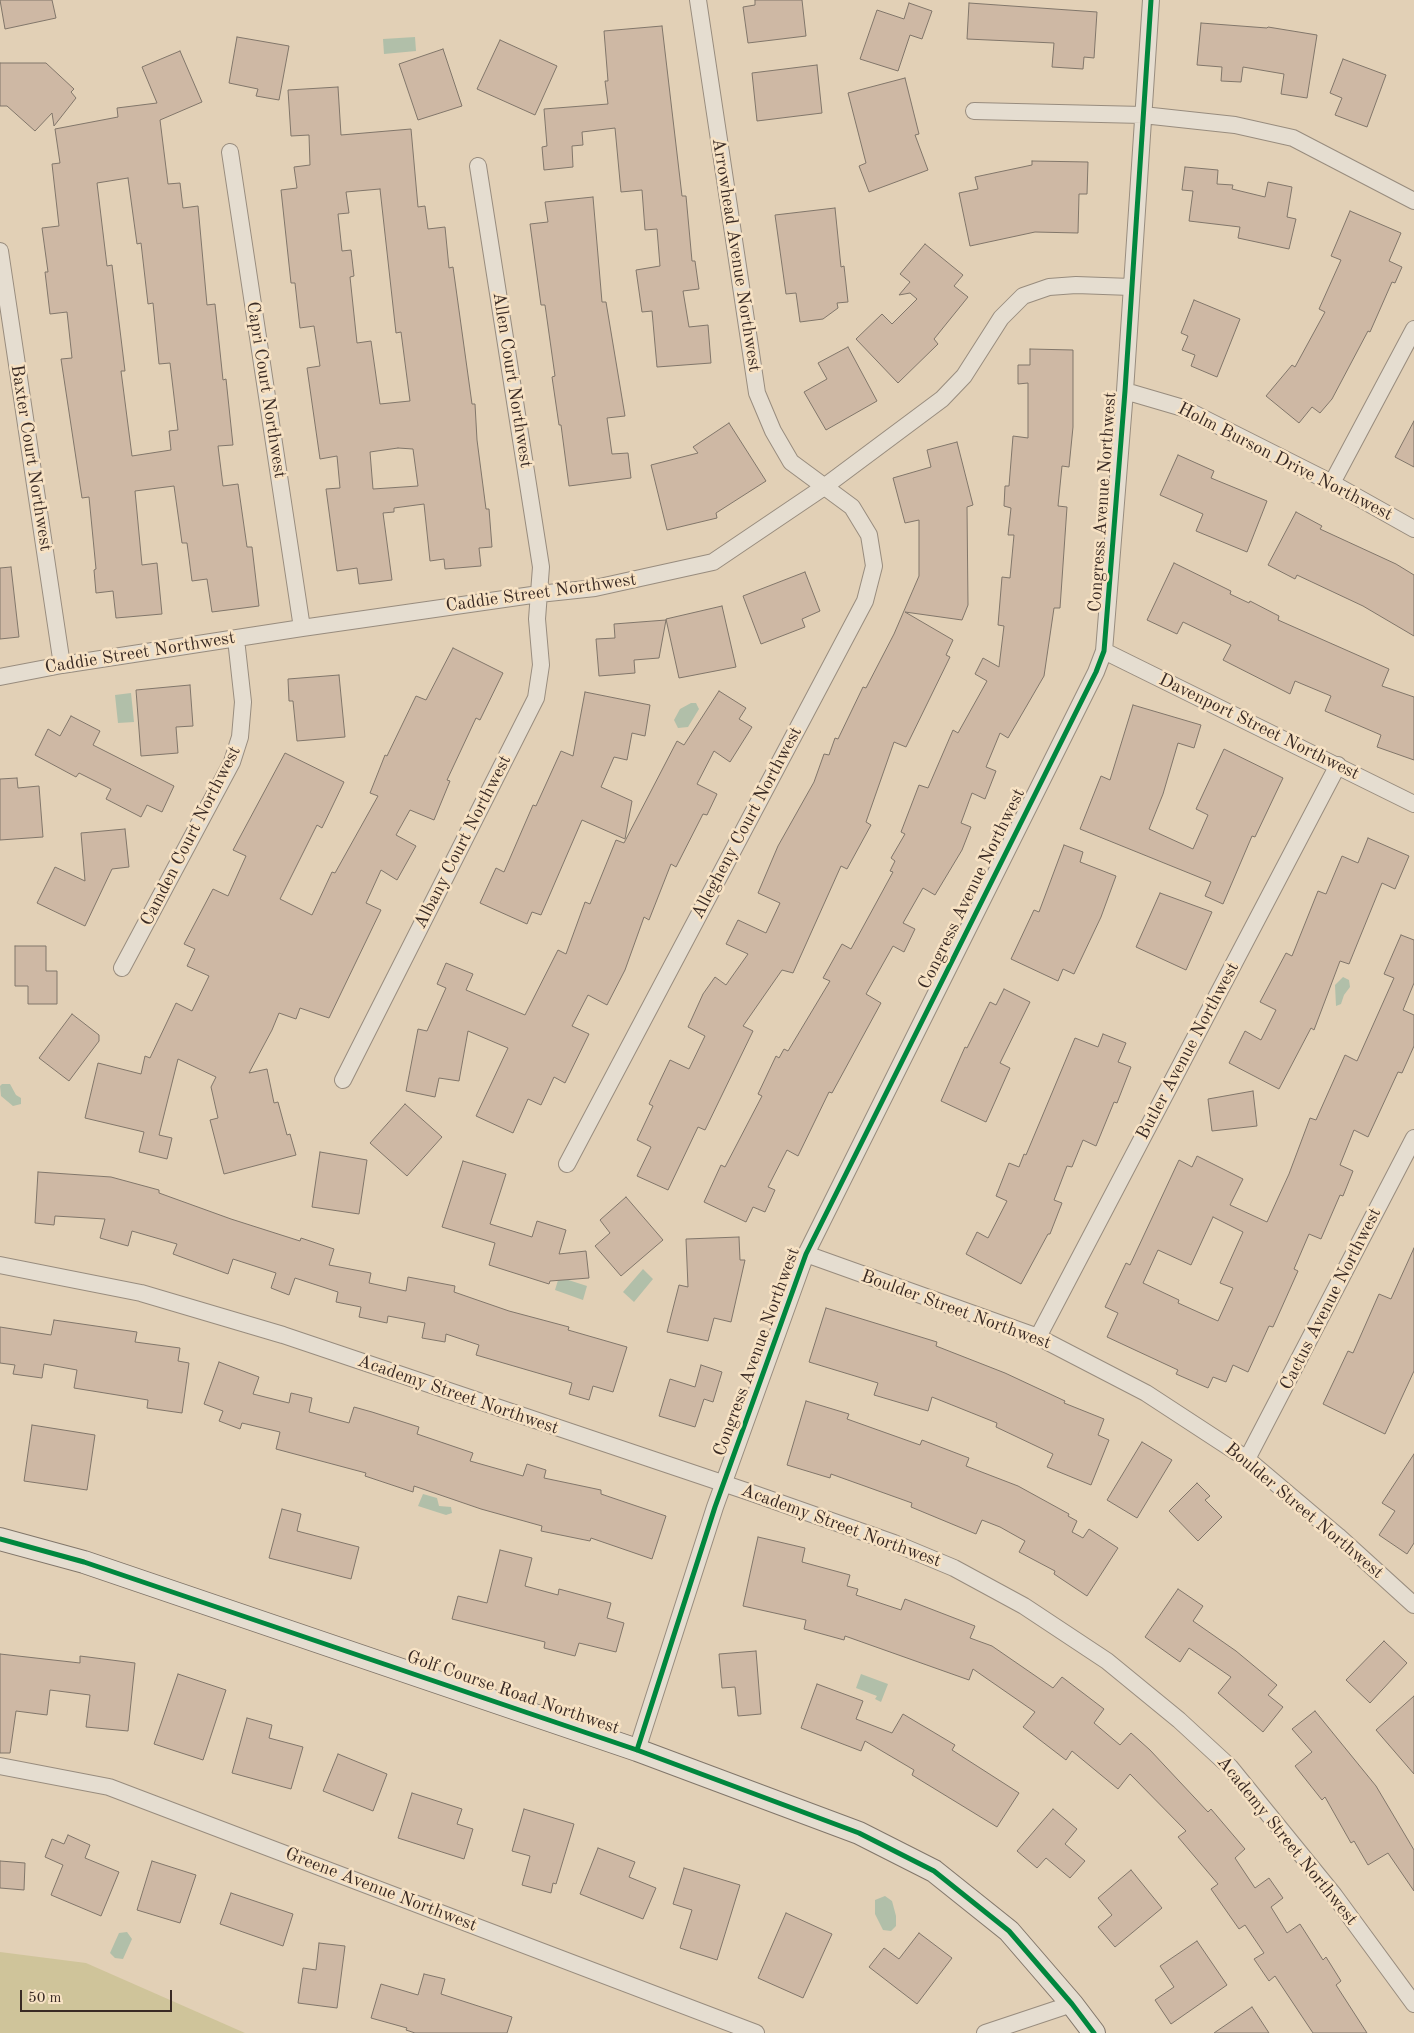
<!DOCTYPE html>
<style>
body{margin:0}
#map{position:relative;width:1414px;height:2033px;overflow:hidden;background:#e2d0b6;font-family:"Old Standard TT",serif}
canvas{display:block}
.scale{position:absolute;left:20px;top:1990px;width:152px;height:22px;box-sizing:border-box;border:2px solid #392a24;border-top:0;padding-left:6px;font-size:15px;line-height:18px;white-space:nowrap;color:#392a24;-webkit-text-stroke:4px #f7e2c4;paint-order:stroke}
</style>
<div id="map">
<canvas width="1414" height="2033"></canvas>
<div class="scale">50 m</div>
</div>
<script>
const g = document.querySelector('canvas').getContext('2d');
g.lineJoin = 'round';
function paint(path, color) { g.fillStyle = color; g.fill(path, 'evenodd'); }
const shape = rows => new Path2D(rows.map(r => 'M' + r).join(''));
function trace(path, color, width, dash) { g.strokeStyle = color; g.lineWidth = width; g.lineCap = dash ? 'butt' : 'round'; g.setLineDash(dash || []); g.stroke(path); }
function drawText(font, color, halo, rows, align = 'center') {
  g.font = font + ' "Old Standard TT",serif'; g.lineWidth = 5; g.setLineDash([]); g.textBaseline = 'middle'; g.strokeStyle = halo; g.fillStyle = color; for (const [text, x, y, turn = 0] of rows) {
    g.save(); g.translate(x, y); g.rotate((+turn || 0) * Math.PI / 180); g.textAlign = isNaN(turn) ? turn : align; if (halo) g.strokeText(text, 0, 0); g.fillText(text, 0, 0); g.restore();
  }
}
paint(shape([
 [0,1952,86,1963,245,2033,0,2033]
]), '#cfc49a');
paint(shape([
 [415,37,416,51,384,54,383,39],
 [131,693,134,722,118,723,115,695],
 [691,703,696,703,699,709,688,727,678,728,674,720,680,709],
 [1343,977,1349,980,1350,987,1344,995,1341,1004,1336,1006,1335,985],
 [2,1084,10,1084,16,1095,21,1098,21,1104,13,1106,1,1096,0,1086],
 [643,1269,653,1279,634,1302,623,1292],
 [559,1277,587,1286,583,1300,555,1290],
 [423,1494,437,1498,439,1506,451,1507,452,1513,446,1515,418,1506],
 [861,1674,888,1684,881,1702,875,1699,877,1696,856,1688],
 [885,1896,892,1901,896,1916,896,1926,891,1931,883,1930,875,1914,875,1900],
 [127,1932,132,1939,123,1959,115,1958,110,1953,119,1933]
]), '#b1bfa9');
const building = shape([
 [0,0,52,0,56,18,5,29,0,0],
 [755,0,802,0,806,36,748,43,743,7,755,5,755,0],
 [909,3,932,11,922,39,910,35,898,71,860,59,877,10,904,19,909,3],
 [969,3,1097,12,1094,58,1084,57,1083,69,1052,67,1054,43,967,39,969,3],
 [1201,23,1267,28,1268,27,1317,35,1307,98,1281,94,1284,74,1243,67,1241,82,1221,81,1222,67,1197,65,1201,23],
 [662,26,682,196,686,196,692,261,695,261,699,289,683,291,689,327,708,325,711,363,657,367,652,311,642,312,636,270,660,266,657,229,645,230,642,190,621,192,615,128,582,132,583,145,572,146,573,167,544,170,542,147,547,146,544,109,608,104,605,81,608,81,604,31,662,26],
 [237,37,289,46,279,100,256,96,258,89,229,83,237,37],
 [500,40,557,66,535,115,477,89,500,40],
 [443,49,462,106,418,120,399,64,443,49],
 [180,51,202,102,160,120,168,184,180,183,183,208,198,206,207,305,215,304,223,380,226,379,233,445,218,446,223,486,238,484,247,547,252,547,259,606,212,612,207,579,192,581,187,543,182,543,174,486,135,491,142,565,157,563,162,614,116,618,113,591,96,593,94,570,96,569,89,497,82,498,61,359,72,358,67,312,50,314,45,272,48,272,42,228,59,226,52,164,60,163,55,129,118,117,117,108,157,103,142,67,180,51],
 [128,178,137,244,141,243,148,304,153,303,159,364,170,363,178,430,169,431,171,450,132,456,121,371,125,371,112,265,107,266,97,183,128,178],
 [1343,59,1386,75,1367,127,1335,115,1342,98,1330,93,1343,59],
 [0,63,46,63,74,89,71,92,76,98,54,126,52,113,35,131,7,106,0,106,0,63],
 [817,65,822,113,757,121,752,73,817,65],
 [905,78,919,134,915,135,928,170,869,192,859,166,866,163,848,93,905,78],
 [338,87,341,135,411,129,418,207,425,206,428,229,445,227,449,268,453,267,472,404,475,404,477,440,486,509,489,509,492,547,479,548,481,566,445,569,444,559,430,561,424,504,394,508,394,512,383,513,392,580,359,584,357,568,337,571,326,489,340,488,337,456,320,459,307,368,320,366,314,326,300,328,295,283,291,283,281,190,297,188,294,167,310,165,309,135,291,136,288,90,338,87],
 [380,189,396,333,401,332,410,401,380,404,371,341,357,343,350,277,354,276,351,250,342,251,338,214,349,213,346,192,380,189],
 [398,448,413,449,418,486,373,489,370,452,398,448],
 [1032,161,1088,162,1087,194,1079,194,1078,233,1035,232,970,246,959,193,978,189,975,177,1032,165,1032,161],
 [1185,167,1218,170,1217,184,1233,185,1232,189,1265,197,1268,182,1292,187,1287,217,1296,219,1289,249,1238,238,1240,227,1189,221,1193,191,1182,190,1185,167],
 [593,197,602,302,606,302,625,416,607,418,612,454,628,453,631,478,569,486,561,425,559,425,552,377,555,376,545,305,541,305,530,224,548,222,545,202,593,197],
 [835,208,841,267,844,266,848,302,837,303,838,308,823,319,800,322,796,293,786,294,775,215,835,208],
 [1350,211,1401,233,1389,261,1402,267,1395,283,1392,282,1370,332,1368,331,1332,399,1320,413,1312,407,1299,423,1266,396,1292,365,1295,367,1325,312,1319,309,1341,260,1331,256,1350,211],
 [925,244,963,275,954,286,968,297,934,339,938,344,898,383,856,339,882,314,892,324,917,299,910,293,899,295,910,282,900,274,925,244],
 [1194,300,1240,319,1217,377,1191,366,1195,355,1182,350,1188,336,1181,333,1194,300],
 [848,347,877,401,826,430,804,392,827,379,818,363,848,347],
 [1030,349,1073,350,1073,427,1069,467,1062,466,1058,506,1067,507,1060,608,1054,608,1044,676,1008,738,1000,733,986,767,996,771,985,799,972,793,961,823,971,827,962,850,935,895,923,888,903,923,915,929,904,952,893,946,866,994,881,1003,832,1093,829,1092,798,1156,787,1150,768,1187,775,1190,765,1212,753,1207,746,1222,704,1202,721,1165,725,1167,762,1096,758,1094,776,1056,779,1058,784,1049,788,1051,830,981,823,978,842,944,851,949,893,872,890,871,895,861,891,858,905,834,901,832,919,785,928,788,953,730,958,733,987,681,975,674,983,658,999,667,1004,626,998,625,1002,577,1010,578,1014,535,1008,535,1011,508,1004,506,1005,486,1009,486,1013,436,1028,438,1028,383,1018,384,1018,365,1030,365,1030,349],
 [1414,421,1414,467,1395,457,1414,421],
 [729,423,766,481,716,513,717,518,667,530,651,465,698,453,693,447,729,423],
 [957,442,973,505,967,507,968,605,962,620,905,612,953,640,946,655,950,657,906,747,894,742,866,822,871,825,847,869,841,866,793,973,782,970,743,1026,753,1031,705,1130,698,1127,668,1190,637,1176,651,1147,637,1140,653,1106,649,1104,670,1060,689,1069,705,1036,688,1027,703,994,715,977,726,985,748,954,726,944,738,920,766,933,780,903,758,893,778,846,814,782,824,754,829,755,835,738,838,739,863,687,866,688,894,634,919,576,919,520,905,523,893,478,931,467,927,450,957,442],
 [1178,455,1214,471,1211,478,1267,501,1247,552,1196,531,1203,514,1160,495,1178,455],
 [1296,512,1322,526,1320,529,1396,564,1414,575,1414,636,1363,606,1297,575,1295,579,1268,565,1296,512],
 [1174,563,1231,591,1230,594,1249,603,1250,601,1279,616,1278,620,1389,669,1382,686,1414,697,1414,760,1377,747,1381,735,1325,711,1331,696,1295,681,1290,694,1223,660,1231,645,1183,622,1177,634,1147,620,1174,563],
 [11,567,19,637,0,639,0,568,11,567],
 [805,572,820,611,802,619,805,627,761,644,743,596,805,572],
 [722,606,736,667,679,678,666,619,722,606],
 [666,620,659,658,634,660,635,673,599,676,596,639,615,638,614,624,666,620],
 [453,648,503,673,480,720,476,718,447,780,450,781,434,820,410,810,396,835,416,846,397,880,381,870,366,903,381,910,329,1018,300,1008,296,1019,279,1013,272,1030,249,1073,267,1069,274,1103,278,1102,287,1135,290,1134,296,1155,224,1174,210,1120,218,1118,211,1087,216,1077,178,1059,159,1135,172,1138,167,1159,139,1152,144,1132,85,1118,98,1063,141,1074,145,1056,150,1058,176,1003,192,1011,209,976,187,966,195,949,184,944,213,889,228,896,246,856,233,850,285,753,344,782,322,828,317,825,280,899,312,915,332,872,335,873,378,796,370,793,385,755,387,756,416,696,426,700,453,648],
 [339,675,345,737,297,741,293,701,289,701,288,679,339,675],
 [190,685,193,726,176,727,178,753,141,756,136,690,190,685],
 [719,691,746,708,739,719,752,727,730,762,714,751,697,784,717,794,707,815,703,814,676,867,671,864,649,920,644,917,625,970,607,1005,588,995,572,1026,589,1034,565,1083,554,1077,541,1105,528,1099,513,1133,476,1116,508,1048,468,1031,459,1081,439,1078,435,1097,406,1091,418,1029,427,1031,446,988,437,984,446,963,473,974,466,990,525,1015,558,950,566,954,585,902,590,904,616,840,624,843,677,741,684,745,719,691],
 [585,692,650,705,645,736,632,733,627,760,614,757,601,787,632,801,625,839,582,820,541,915,532,912,527,924,480,903,496,868,504,872,533,805,536,806,561,751,573,756,585,692],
 [1133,705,1201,725,1194,748,1178,743,1163,794,1149,829,1193,849,1208,815,1196,809,1224,749,1283,778,1255,837,1252,836,1223,904,1205,896,1211,882,1080,829,1101,776,1110,780,1133,705],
 [71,716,100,731,93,745,174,786,162,812,147,805,141,817,106,799,111,789,79,773,76,777,35,755,48,729,60,736,71,716],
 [17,778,18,788,39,786,43,837,0,840,0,779,17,778],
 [125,829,129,867,112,869,85,926,37,903,55,867,85,881,81,833,125,829],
 [1368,838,1409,856,1395,889,1382,883,1349,964,1340,961,1314,1030,1311,1028,1279,1089,1229,1063,1245,1031,1261,1040,1276,1010,1260,1002,1286,953,1292,956,1318,891,1326,894,1342,856,1358,863,1368,838],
 [1064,845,1083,852,1080,862,1116,876,1101,917,1074,974,1063,969,1058,981,1011,959,1034,910,1039,912,1064,845],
 [1160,893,1212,912,1186,970,1136,947,1160,893],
 [1401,935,1414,940,1414,983,1403,1010,1414,1015,1414,1046,1402,1073,1398,1072,1368,1137,1354,1130,1340,1165,1353,1171,1343,1196,1340,1195,1321,1239,1309,1234,1294,1269,1298,1271,1273,1327,1269,1326,1248,1372,1233,1365,1226,1382,1213,1377,1208,1388,1176,1374,1178,1370,1107,1337,1118,1313,1105,1307,1126,1263,1130,1265,1179,1160,1192,1167,1197,1156,1243,1179,1230,1205,1267,1222,1289,1174,1310,1118,1316,1120,1345,1055,1357,1061,1394,978,1384,974,1401,935],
 [1213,1217,1243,1232,1220,1283,1233,1288,1218,1321,1178,1303,1179,1300,1143,1283,1158,1250,1191,1265,1213,1217],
 [15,946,46,946,46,971,57,971,57,1004,28,1004,28,986,15,986,15,946],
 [1004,989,1030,1002,1000,1063,1010,1068,986,1122,941,1101,965,1047,967,1048,990,1002,996,1005,1004,989],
 [72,1014,99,1035,99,1041,69,1081,39,1058,72,1014],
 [1103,1034,1126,1043,1118,1062,1131,1067,1117,1103,1114,1102,1096,1146,1083,1140,1072,1167,1067,1166,1054,1200,1062,1203,1050,1234,1048,1234,1021,1284,966,1254,977,1232,988,1238,1007,1201,996,1196,1009,1163,1019,1167,1024,1154,1026,1155,1075,1038,1098,1047,1103,1034],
 [1253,1091,1257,1126,1212,1131,1208,1099,1253,1091],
 [405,1104,442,1137,407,1176,370,1143,405,1104],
 [320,1152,367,1160,359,1214,312,1207,320,1152],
 [463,1161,506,1174,490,1224,532,1237,537,1221,566,1230,559,1254,586,1251,589,1278,550,1281,549,1284,489,1265,495,1243,442,1227,463,1161],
 [38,1172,111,1177,159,1190,159,1193,231,1219,300,1241,301,1238,334,1249,329,1265,371,1273,369,1283,406,1291,408,1277,455,1286,454,1292,509,1311,569,1327,568,1330,627,1347,613,1392,593,1386,589,1400,569,1394,572,1383,476,1355,479,1345,446,1334,445,1342,422,1338,425,1323,388,1316,387,1323,359,1317,361,1307,336,1302,338,1292,295,1278,289,1295,271,1288,276,1273,233,1259,228,1274,173,1254,177,1244,132,1231,128,1246,100,1238,105,1219,55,1216,54,1225,35,1223,38,1172],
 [626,1197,663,1240,621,1276,595,1246,610,1233,600,1220,626,1197],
 [739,1237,740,1260,745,1260,731,1322,714,1318,708,1341,667,1332,679,1285,688,1287,686,1239,739,1237],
 [1414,1248,1414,1371,1385,1434,1323,1404,1348,1351,1353,1353,1379,1294,1391,1299,1414,1248],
 [826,1308,937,1342,936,1346,1005,1373,1065,1401,1064,1403,1104,1419,1098,1435,1109,1440,1091,1485,1047,1467,1053,1454,996,1427,997,1423,932,1397,928,1411,874,1395,878,1383,809,1362,826,1308],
 [54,1320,137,1332,135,1342,180,1348,178,1361,189,1363,182,1413,147,1408,148,1400,74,1388,77,1370,44,1364,42,1378,13,1374,15,1365,0,1363,0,1327,51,1335,54,1320],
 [219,1362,259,1377,253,1394,289,1403,291,1393,312,1398,309,1412,349,1423,354,1407,372,1412,419,1427,417,1434,473,1453,470,1461,523,1476,527,1464,546,1470,544,1478,601,1490,601,1494,666,1516,652,1559,591,1538,590,1541,541,1531,542,1526,481,1509,414,1486,413,1492,365,1476,366,1473,276,1449,280,1432,242,1423,240,1429,219,1421,223,1411,204,1404,219,1362],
 [701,1365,722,1372,713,1402,704,1399,695,1427,659,1416,670,1379,695,1387,701,1365],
 [806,1401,849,1414,847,1419,920,1445,922,1440,969,1458,966,1466,1018,1486,1069,1514,1068,1516,1077,1521,1072,1532,1083,1538,1089,1529,1118,1548,1087,1596,1054,1574,1055,1571,1019,1552,1025,1541,1000,1527,982,1520,976,1534,911,1507,912,1503,831,1474,830,1478,787,1465,806,1401],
 [32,1425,95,1435,87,1490,24,1481,32,1425],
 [1142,1442,1172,1460,1137,1518,1107,1500,1142,1442],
 [1414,1454,1414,1543,1407,1554,1379,1535,1395,1511,1382,1503,1414,1454],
 [1197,1483,1210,1496,1205,1500,1222,1517,1198,1541,1169,1511,1197,1483],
 [282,1509,301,1514,297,1531,359,1547,351,1579,269,1558,282,1509],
 [758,1537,805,1548,802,1562,850,1575,847,1586,858,1589,856,1595,901,1610,905,1599,975,1626,970,1638,992,1646,1053,1688,1062,1677,1104,1709,1094,1723,1120,1745,1131,1733,1150,1750,1208,1812,1211,1809,1245,1849,1235,1858,1255,1888,1269,1878,1283,1898,1271,1907,1287,1933,1300,1924,1323,1960,1326,1957,1341,1981,1336,1985,1367,2033,1313,2033,1275,1976,1269,1981,1254,1959,1264,1953,1245,1925,1239,1929,1211,1889,1218,1884,1178,1837,1186,1831,1130,1774,1118,1789,1072,1751,1066,1760,1023,1727,1035,1712,973,1669,969,1680,845,1636,844,1640,804,1629,806,1620,743,1606,758,1537],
 [500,1550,532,1558,525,1586,558,1595,559,1589,611,1603,607,1618,624,1623,616,1652,579,1643,575,1656,544,1648,545,1642,452,1619,458,1596,487,1603,500,1550],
 [1178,1589,1203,1606,1193,1621,1236,1651,1277,1685,1268,1695,1283,1707,1263,1732,1218,1693,1231,1677,1189,1648,1180,1662,1145,1637,1178,1589],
 [1384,1641,1407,1663,1370,1703,1346,1680,1384,1641],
 [756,1651,761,1714,738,1716,735,1687,722,1688,719,1654,756,1651],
 [0,1654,80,1663,80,1656,135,1663,128,1731,86,1727,90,1695,50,1690,47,1715,16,1711,10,1753,0,1753,0,1654],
 [178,1674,226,1690,203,1760,154,1744,178,1674],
 [817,1684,863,1701,856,1719,892,1733,903,1714,955,1745,952,1750,1019,1793,997,1827,912,1775,914,1770,865,1741,861,1751,801,1728,817,1684],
 [1414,1696,1414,1774,1376,1730,1414,1696],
 [1315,1711,1376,1786,1414,1850,1414,1891,1388,1853,1368,1865,1354,1841,1351,1843,1325,1797,1322,1800,1295,1766,1312,1752,1292,1729,1315,1711],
 [247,1718,272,1725,269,1738,303,1747,291,1789,232,1773,247,1718],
 [338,1754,387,1774,373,1811,323,1791,338,1754],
 [412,1793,462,1809,457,1824,473,1829,464,1859,398,1838,412,1793],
 [524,1809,574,1824,556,1884,553,1883,551,1893,522,1885,530,1856,512,1851,524,1809],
 [1053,1809,1077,1829,1065,1844,1085,1861,1070,1878,1046,1858,1037,1868,1017,1851,1053,1809],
 [68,1835,90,1845,85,1858,119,1872,101,1916,51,1895,63,1865,45,1857,52,1839,64,1844,68,1835],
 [598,1848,635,1862,629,1877,656,1888,643,1919,580,1894,598,1848],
 [0,1861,25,1863,24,1890,0,1888,0,1861],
 [152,1861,196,1875,180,1923,137,1910,152,1861],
 [684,1868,740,1885,717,1960,680,1948,692,1910,673,1904,684,1868],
 [1131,1870,1162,1908,1115,1947,1098,1927,1112,1915,1098,1898,1131,1870],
 [231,1893,293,1914,283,1946,220,1924,231,1893],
 [786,1913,832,1934,803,1998,758,1978,786,1913],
 [919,1933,952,1958,917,2004,869,1967,884,1948,899,1959,919,1933],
 [1197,1941,1227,1985,1171,2024,1155,2000,1174,1987,1160,1966,1197,1941],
 [319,1943,345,1946,337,2008,298,2003,303,1968,316,1970,319,1943],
 [424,1974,445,1979,441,1994,512,2017,507,2033,415,2033,406,2030,407,2028,371,2018,381,1984,418,1995,424,1974],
 [1252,2007,1269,2033,1214,2033,1252,2007]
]);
paint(building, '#ceb8a4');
trace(building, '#81766a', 1);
const street = shape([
 [974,111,1143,115,1235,125,1293,138,1414,201],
 [230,152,302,628],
 [0,251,62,665],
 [1125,391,1183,408,1332,483,1414,529],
 [1332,483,1414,329],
 [1104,651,1414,804],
 [0,677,62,665,302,628,539,594,595,588,713,562,824,487,942,399,964,376,1001,318,1023,296,1049,287,1076,285,1131,287],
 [122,968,232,762,240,737,243,702,236,639],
 [343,1080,536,698,541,665,537,619,541,567,478,166],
 [567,1164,865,601,874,566,869,535,852,507,791,462,773,431,757,393,698,0],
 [806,1254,1038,1337,1146,1393,1247,1459,1338,1536,1414,1605],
 [0,1265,141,1293,283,1335,752,1493,894,1543,954,1568,1024,1606,1107,1661,1179,1720,1230,1767,1334,1895,1414,2004],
 [1038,1337,1338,765],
 [1247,1459,1414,1138],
 [637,1750,715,1507,806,1254,1096,672,1104,651,1125,391,1151,0],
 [0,1766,109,1787,756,2033],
 [985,2033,1072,2004]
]);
const secondary = shape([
 [0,1539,84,1562,637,1750,859,1833,934,1871,1009,1931,1072,2004,1094,2033]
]);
trace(street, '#988c7e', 18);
trace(secondary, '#81766a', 24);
trace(street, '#e5ddd0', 16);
trace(secondary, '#e5ddd0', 22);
trace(shape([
 [0,1539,84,1562,637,1750,859,1833,934,1871,1009,1931,1072,2004,1094,2033],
 [637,1750,715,1507,806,1254,1096,672,1104,651,1125,391,1151,0]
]), '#00873e', 5);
drawText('18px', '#392a24', '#f7e2c4', [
 ["Arrowhead Avenue Northwest",736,255,81],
 ["Allen Court Northwest",512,380,81],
 ["Capri Court Northwest",266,390,81],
 ["Baxter Court Northwest",31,458,81],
 ["Holm Burson Drive Northwest",1285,462,27],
 ["Congress Avenue Northwest",1103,502,-86],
 ["Caddie Street Northwest",541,593,-8],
 ["Caddie Street Northwest",140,653,-9],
 ["Davenport Street Northwest",1259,727,26],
 ["Allegheny Court Northwest",747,823,-62],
 ["Camden Court Northwest",191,836,-63],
 ["Albany Court Northwest",463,842,-63],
 ["Congress Avenue Northwest",972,889,-64],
 ["Butler Avenue Northwest",1188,1051,-62],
 ["Cactus Avenue Northwest",1331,1299,-63],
 ["Boulder Street Northwest",956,1310,20],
 ["Congress Avenue Northwest",757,1352,-70],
 ["Academy Street Northwest",458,1395,19],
 ["Boulder Street Northwest",1304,1511,40],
 ["Academy Street Northwest",841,1526,20],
 ["Golf Course Road Northwest",513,1693,19],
 ["Academy Street Northwest",1287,1841,51],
 ["Greene Avenue Northwest",381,1890,21]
]);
</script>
